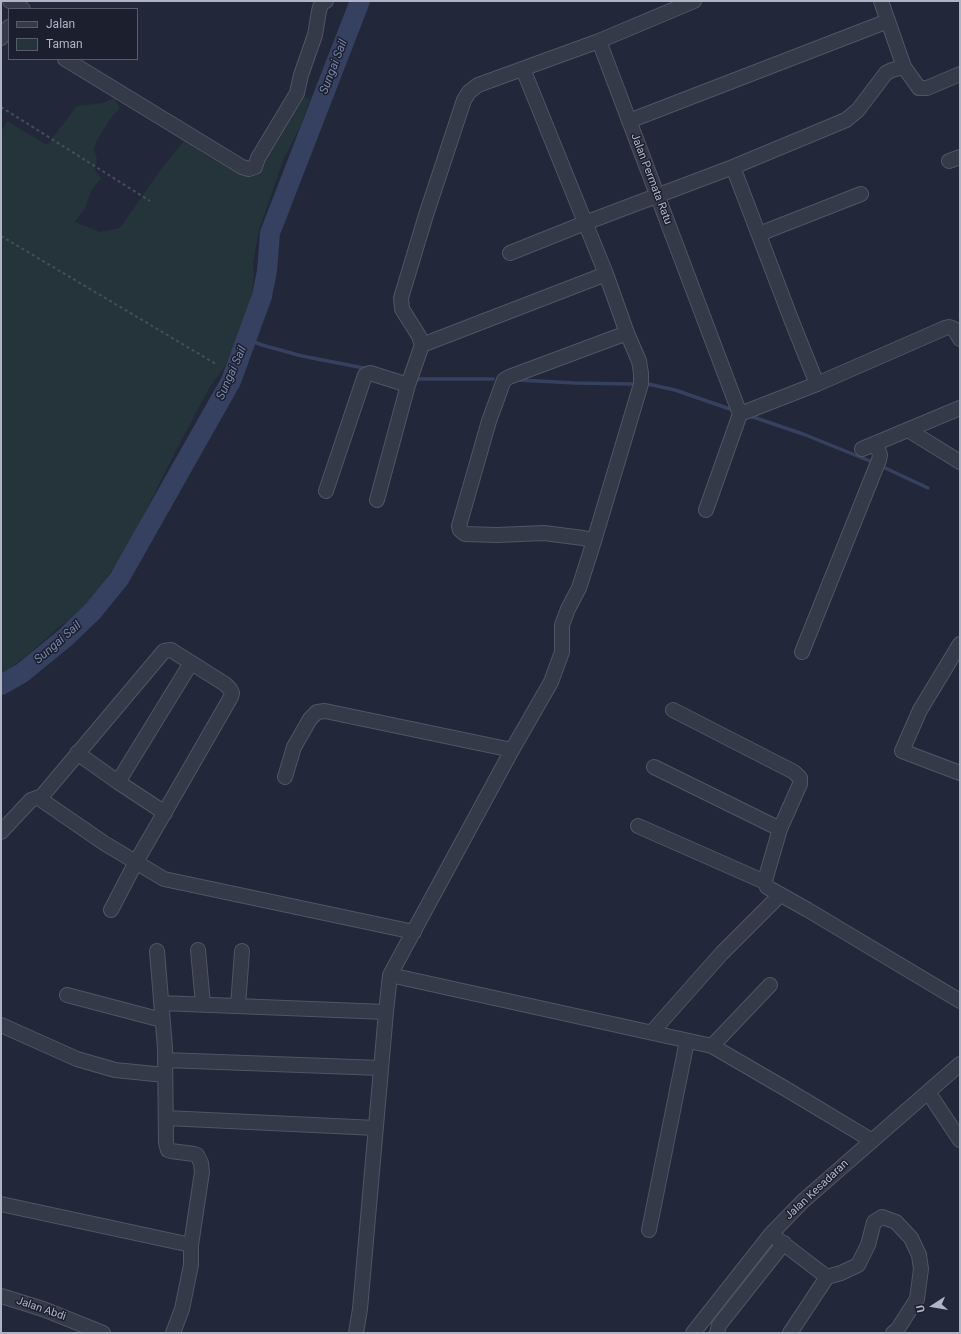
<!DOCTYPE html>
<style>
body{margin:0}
#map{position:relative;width:961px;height:1334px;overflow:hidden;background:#222839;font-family:Roboto,sans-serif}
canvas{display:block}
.frame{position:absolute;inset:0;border:2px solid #b0b5c6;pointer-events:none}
.legend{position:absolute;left:8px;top:8px;width:130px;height:52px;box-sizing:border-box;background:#1b1f2e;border:1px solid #575b6b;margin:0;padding:5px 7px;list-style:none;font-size:12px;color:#b0b5c6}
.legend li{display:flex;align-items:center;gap:8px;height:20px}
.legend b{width:20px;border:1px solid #575b6b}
.north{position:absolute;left:913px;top:1286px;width:40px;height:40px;-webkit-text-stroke:3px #1b1f2e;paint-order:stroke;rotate:258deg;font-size:11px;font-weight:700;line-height:16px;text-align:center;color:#b0b5c6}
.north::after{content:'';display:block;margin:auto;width:14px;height:18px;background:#b0b5c6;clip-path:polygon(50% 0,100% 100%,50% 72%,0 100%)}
</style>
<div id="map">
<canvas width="961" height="1334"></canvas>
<div class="frame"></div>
<ul class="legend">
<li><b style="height:5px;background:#353a49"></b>Jalan</li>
<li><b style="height:11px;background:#24343a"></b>Taman</li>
</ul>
<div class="north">U</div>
</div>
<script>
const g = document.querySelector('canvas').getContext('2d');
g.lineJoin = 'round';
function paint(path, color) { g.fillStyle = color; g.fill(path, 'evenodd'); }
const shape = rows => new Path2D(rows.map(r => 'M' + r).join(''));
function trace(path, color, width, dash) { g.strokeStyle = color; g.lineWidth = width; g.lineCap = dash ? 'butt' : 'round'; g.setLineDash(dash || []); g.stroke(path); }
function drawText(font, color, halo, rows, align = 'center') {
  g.font = font + ' Roboto,sans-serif'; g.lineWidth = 3; g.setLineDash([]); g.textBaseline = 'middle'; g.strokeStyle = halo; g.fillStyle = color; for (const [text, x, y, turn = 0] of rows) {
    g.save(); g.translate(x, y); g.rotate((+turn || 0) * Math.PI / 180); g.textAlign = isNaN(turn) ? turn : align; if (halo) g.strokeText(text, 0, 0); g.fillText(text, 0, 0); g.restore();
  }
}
paint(shape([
 [299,96,310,99,300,127,284,158,259,230,253,263,254,275,252,292,245,324,227,363,208,390,168,466,129,545,87,607,58,628,24,658,1,675,1,132,7,121,47,145,77,106,103,103,114,98,120,108,111,118,97,140,94,149,97,160,95,170,101,179,92,189,85,208,75,222,100,232,120,228,164,165,185,140,210,158,237,172,245,173]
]), '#24343a');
trace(shape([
 [246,339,262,345,302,356,369,369],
 [416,379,493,379],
 [518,380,575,383,632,384],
 [648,384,675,390,730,409],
 [750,416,803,434,870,461],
 [883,467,928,488]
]), '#364060', 3.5);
trace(shape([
 [1,685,22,673,66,637,93,611,119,579,231,381,262,296,267,271,270,233,360,1]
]), '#364060', 20);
const minor = shape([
 [10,1,23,9],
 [694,1,599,41,740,414],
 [881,1,904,67,919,88,927,88,960,74],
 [1,38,9,27],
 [65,59,242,167,249,169,255,167,258,158,297,93,301,75,315,35,319,11,321,4,326,1],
 [629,121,888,21],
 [949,161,960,157],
 [733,167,791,319,817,384],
 [759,234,861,194],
 [510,253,585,223,733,167,846,120,858,110,886,73,892,70,904,67],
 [422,345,606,274],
 [740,414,817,384,945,328,949,327,954,329,960,339],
 [908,430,960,462],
 [862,449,960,408],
 [326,491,365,375,370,373,408,385],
 [377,500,408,385,422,345,419,336,402,309,401,298,426,215,464,100,469,92,478,85,599,41],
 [706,510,740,414],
 [594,541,583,538,544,533,497,535,465,534,460,530,459,526,489,421,504,380,509,377,627,333],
 [960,644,920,710,902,751,960,773],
 [802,652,879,460,880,455,876,443],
 [673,710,794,772,800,778,800,784,780,829,766,877,765,882,767,887,808,910,960,1001],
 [77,753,118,782,165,813],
 [654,767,780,829],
 [285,777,294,747,310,719,317,712,325,711,512,750],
 [118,782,191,663],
 [42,796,43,801,104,843,164,879,414,932],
 [638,826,765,882],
 [1,832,31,800,42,796,164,651,171,650,225,684,230,689,232,693,231,697,136,862,111,910],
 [198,950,203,1004],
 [157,951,165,1048,166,1143,168,1150,171,1151,194,1154,197,1155,201,1163,202,1172,191,1245,191,1265,182,1309,173,1333],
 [390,975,712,1046,786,1089,871,1140],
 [67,995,162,1020],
 [161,1003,386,1012],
 [238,1006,242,951],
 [1,1025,77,1059,115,1070,165,1075],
 [652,1032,722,953,780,895],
 [712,1046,770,985],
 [165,1060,381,1068],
 [928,1092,960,1140],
 [166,1118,376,1128],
 [1,1204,191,1245],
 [649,1230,687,1041],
 [776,1238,827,1277],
 [1,1296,43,1309,103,1333],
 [356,1333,360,1309,386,1012,390,975,512,750,551,682,562,652,562,625,568,609,579,588,594,541,641,384,641,373,639,361,627,333,606,274,523,69],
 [693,1333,771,1234,803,1201,960,1064],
 [717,1333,719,1325,784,1243],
 [790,1333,827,1277,841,1273,858,1265,868,1245,874,1222,882,1217,896,1222,911,1238,919,1255,921,1269,917,1299,897,1330,893,1333]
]);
trace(minor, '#505564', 16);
trace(shape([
 [1,107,150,201],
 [1,236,216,364]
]), '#415157', 2, [3, 3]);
trace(minor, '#353a49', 14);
drawText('11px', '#b0b5c6', '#1b1f2e', [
 ["Jalan Permata Ratu",651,179,69],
 ["Jalan Kesadaran",817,1190,-43],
 ["Jalan Abdi",41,1309,19]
]);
drawText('italic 12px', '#7886ad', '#1b1f2e', [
 ["Sungai Sail",334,67,-69],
 ["Sungai Sail",232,373,-66],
 ["Sungai Sail",58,643,-41]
]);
</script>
